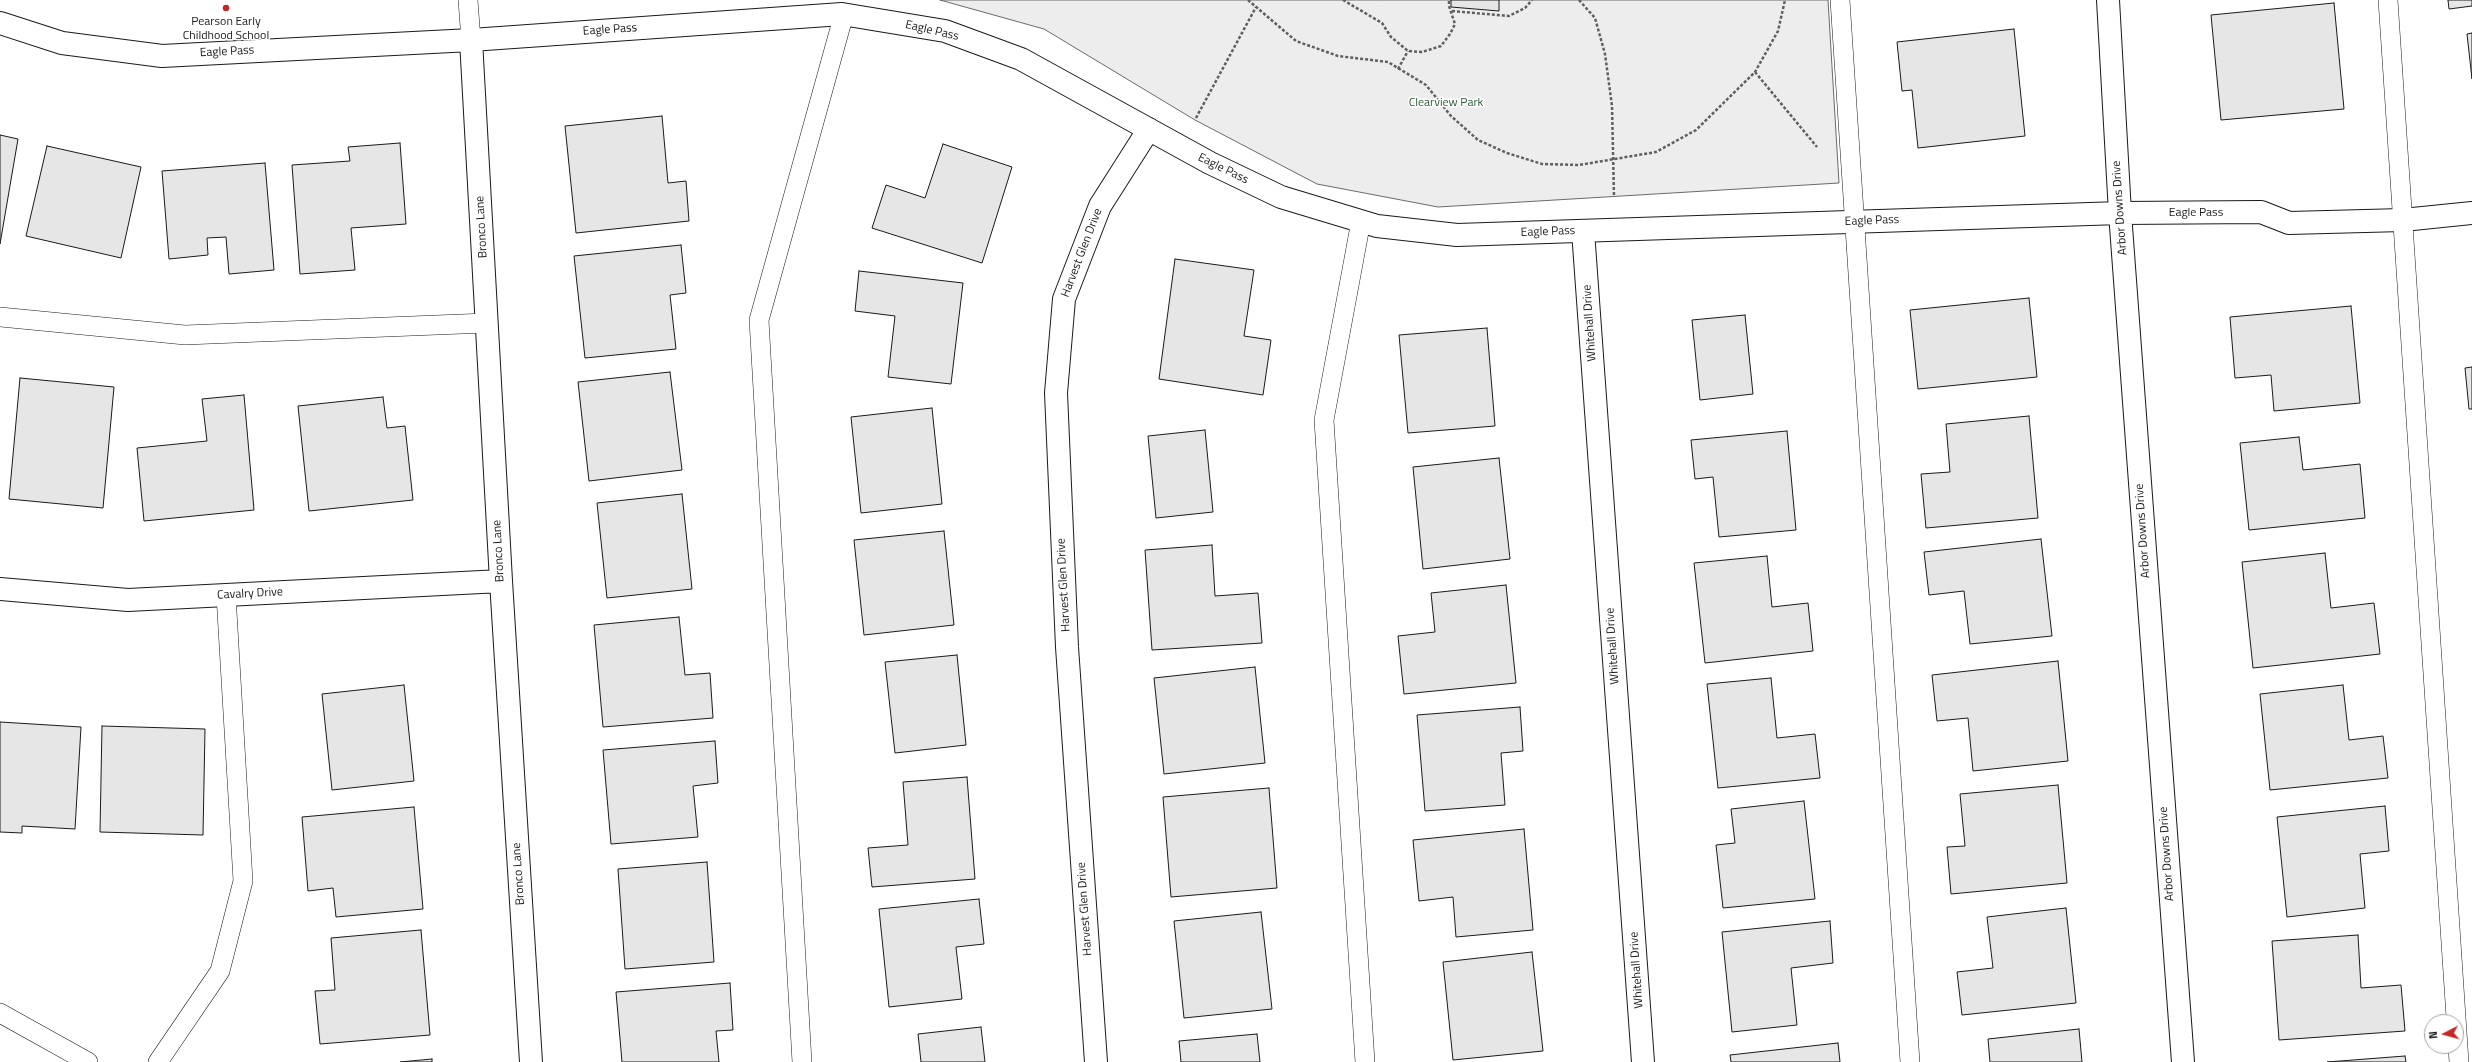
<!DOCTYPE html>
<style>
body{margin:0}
#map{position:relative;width:2472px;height:1062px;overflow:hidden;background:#fff;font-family:"Titillium Web",sans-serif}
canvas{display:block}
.north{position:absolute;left:2424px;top:1014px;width:40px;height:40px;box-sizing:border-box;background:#fff;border:1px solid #a3a3a3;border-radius:50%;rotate:264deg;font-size:11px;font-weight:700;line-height:16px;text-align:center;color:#1a1a1a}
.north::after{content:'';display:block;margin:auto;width:14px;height:18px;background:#c62828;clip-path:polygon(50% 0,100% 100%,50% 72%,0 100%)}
</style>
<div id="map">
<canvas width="2472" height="1062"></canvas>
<div class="north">N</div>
</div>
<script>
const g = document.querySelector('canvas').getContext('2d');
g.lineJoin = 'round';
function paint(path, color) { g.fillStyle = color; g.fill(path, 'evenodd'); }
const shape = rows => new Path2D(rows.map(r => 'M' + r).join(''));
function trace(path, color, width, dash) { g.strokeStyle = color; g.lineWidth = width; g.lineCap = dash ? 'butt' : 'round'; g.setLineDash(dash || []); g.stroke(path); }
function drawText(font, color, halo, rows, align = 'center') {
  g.font = font + ' "Titillium Web",sans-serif'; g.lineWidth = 3; g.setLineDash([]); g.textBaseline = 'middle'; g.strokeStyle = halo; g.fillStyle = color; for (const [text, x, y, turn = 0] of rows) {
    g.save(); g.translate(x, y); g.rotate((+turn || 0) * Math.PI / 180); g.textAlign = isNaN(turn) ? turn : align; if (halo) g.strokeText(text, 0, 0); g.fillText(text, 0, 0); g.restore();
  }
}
const built = shape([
 [940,0,1828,0,1839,183,1438,207,1317,184,1195,120,1044,29,940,0]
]);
paint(built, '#ededed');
trace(built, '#6a6a6a', 1);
const building = shape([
 [1451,0,1499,0,1499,11,1451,7,1451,0],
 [2448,0,2472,0,2472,6,2449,9,2448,0],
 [2334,3,2344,109,2221,120,2211,15,2334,3],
 [2014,29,2025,136,1918,148,1912,90,1902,91,1897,42,2014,29],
 [2472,33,2472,79,2467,34,2472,33],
 [662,116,668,183,686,181,689,221,576,233,565,126,662,116],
 [0,135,18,139,0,244,0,135],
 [400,143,406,224,351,228,355,270,300,274,292,165,350,161,348,147,400,143],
 [943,144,1012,167,982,263,872,228,886,185,925,198,943,144],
 [47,146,141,167,121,258,26,236,47,146],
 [265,163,274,270,229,274,226,237,207,238,208,255,169,259,162,171,265,163],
 [681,245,686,293,670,295,676,349,585,358,574,256,681,245],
 [1175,259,1254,270,1244,336,1271,340,1263,395,1159,379,1175,259],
 [859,271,963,283,951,384,888,377,895,316,855,311,859,271],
 [2029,298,2037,377,1918,389,1910,310,2029,298],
 [2351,306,2360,403,2274,411,2271,375,2235,378,2230,317,2351,306],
 [1745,315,1753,394,1700,400,1692,320,1745,315],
 [1487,328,1495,426,1408,433,1399,335,1487,328],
 [2472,367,2472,409,2469,409,2465,368,2472,367],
 [670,372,682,470,589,481,578,382,670,372],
 [20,378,114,387,103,508,9,499,20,378],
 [244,395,254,510,144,521,137,448,207,441,202,399,244,395],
 [383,397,387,428,405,426,413,500,309,511,298,406,383,397],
 [932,408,942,504,861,513,851,417,932,408],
 [2029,416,2038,518,1926,528,1921,474,1950,472,1946,424,2029,416],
 [1205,430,1213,512,1156,518,1148,436,1205,430],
 [1787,431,1796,530,1719,537,1713,477,1695,479,1691,440,1787,431],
 [2299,437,2303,470,2360,464,2365,518,2249,530,2240,443,2299,437],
 [1499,458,1510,559,1423,569,1413,467,1499,458],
 [682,494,692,589,607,598,597,503,682,494],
 [944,531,954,625,864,635,854,540,944,531],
 [2041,539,2052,636,1970,644,1964,591,1929,595,1924,552,2041,539],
 [1212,545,1215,596,1258,593,1262,643,1152,650,1145,550,1212,545],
 [2325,553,2331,608,2374,603,2380,654,2253,668,2242,562,2325,553],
 [1767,556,1772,607,1808,603,1813,651,1705,663,1694,563,1767,556],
 [1506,585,1516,683,1404,694,1398,636,1435,632,1431,593,1506,585],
 [679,617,685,675,710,673,713,718,603,727,594,625,679,617],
 [957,655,966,745,895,753,885,662,957,655],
 [2058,661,2068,761,1973,771,1968,718,1937,721,1932,675,2058,661],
 [1255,667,1265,763,1164,774,1154,678,1255,667],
 [1771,678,1777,738,1815,734,1820,778,1718,788,1707,684,1771,678],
 [404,685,414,781,332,790,322,694,404,685],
 [2343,685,2349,740,2383,736,2388,778,2270,790,2260,694,2343,685],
 [1520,707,1523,751,1501,753,1505,805,1425,811,1417,715,1520,707],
 [0,722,81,727,75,829,22,826,22,833,0,832,0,722],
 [102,726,205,729,203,835,100,832,102,726],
 [715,741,718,783,693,786,698,837,611,844,603,750,715,741],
 [967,777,975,879,872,887,868,848,908,845,903,782,967,777],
 [2058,785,2067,883,1951,894,1947,847,1965,846,1960,794,2058,785],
 [1269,788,1277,888,1171,897,1163,797,1269,788],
 [1804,801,1815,899,1723,908,1716,845,1735,843,1731,809,1804,801],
 [2385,806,2389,851,2360,854,2365,908,2287,917,2277,817,2385,806],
 [414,807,423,909,336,917,333,888,308,891,302,817,414,807],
 [1524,829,1533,930,1456,937,1453,897,1419,901,1413,840,1524,829],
 [707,862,714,962,625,969,618,869,707,862],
 [979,899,984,944,956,947,962,999,889,1007,879,909,979,899],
 [2066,908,2076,1003,1962,1015,1957,972,1993,968,1987,917,2066,908],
 [1261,912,1272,1009,1184,1018,1174,921,1261,912],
 [1830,921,1833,963,1791,968,1797,1025,1732,1032,1722,932,1830,921],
 [421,930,430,1035,320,1044,315,991,335,990,331,938,421,930],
 [2358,935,2361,988,2401,985,2405,1031,2279,1040,2272,941,2358,935],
 [1532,952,1543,1051,1453,1060,1443,962,1532,952],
 [730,983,733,1030,716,1031,719,1062,622,1062,616,992,730,983],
 [981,1027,985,1062,921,1062,918,1034,981,1027],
 [2079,1029,2082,1062,1990,1062,1988,1039,2079,1029],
 [1257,1034,1260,1062,1181,1062,1179,1041,1257,1034],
 [1838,1043,1840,1062,1731,1062,1730,1055,1838,1043],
 [2405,1056,2406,1062,2327,1062,2405,1056],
 [432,1059,432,1062,400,1062,432,1059]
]);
paint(building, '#e6e6e6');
trace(building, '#1a1a1a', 1);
const lane = shape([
 [468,0,471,40],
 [1840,0,1910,1062],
 [2388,0,2459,1062],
 [1361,221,1324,420,1365,1062],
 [0,317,185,335,487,323],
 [0,1013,88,1062],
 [158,1062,220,971,243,881,226,595],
 [802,1062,759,320,844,14]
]);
const street = shape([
 [2108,0,2120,213,2183,1062],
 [0,23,62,43,162,56,471,40,842,14,945,31,1021,59,1210,163,1281,197,1377,226,1457,235,2120,213,2261,212,2289,223,2403,220,2472,213],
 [471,40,501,581,531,1062],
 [1583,231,1643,1062],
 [0,589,128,600,501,581],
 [1096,1062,1067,647,1056,393,1064,299,1100,206,1149,129]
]);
trace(lane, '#1a1a1a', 20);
trace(street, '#1a1a1a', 24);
trace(shape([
 [1248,0,1296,41,1338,56,1388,62,1426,85,1451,116,1478,140,1507,153,1542,164,1579,165,1656,152,1696,130,1755,72,1778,31,1785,0],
 [1343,0,1382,23,1391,37,1408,51,1422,52,1441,46,1450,34,1455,24,1449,6,1449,0],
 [1579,0,1595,18,1605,54,1612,106,1614,197],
 [1452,11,1509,16,1525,8,1532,0],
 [1398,69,1408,51],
 [1755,72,1817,147],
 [1196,118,1256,7]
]), '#5f5f5f', 2.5, [3, 2]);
trace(lane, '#fff', 19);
trace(street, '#fff', 22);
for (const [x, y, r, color] of [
 [226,8,4,"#c62828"]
]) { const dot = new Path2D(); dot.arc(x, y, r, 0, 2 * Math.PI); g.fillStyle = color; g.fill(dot); trace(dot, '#fff', 1.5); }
drawText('12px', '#1a1a1a', '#fff', [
 ["Pearson Early",226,22],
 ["Childhood School",226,36]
]);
drawText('12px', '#1a1a1a', '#fff', [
 ["Eagle Pass",610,30,-4],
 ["Eagle Pass",932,31,13],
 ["Eagle Pass",227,52,-3],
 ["Eagle Pass",1223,169,26],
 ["Arbor Downs Drive",2120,208,-94],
 ["Eagle Pass",2196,213],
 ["Eagle Pass",1872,221,-2],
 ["Bronco Lane",482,227,-93],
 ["Eagle Pass",1548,232,-2],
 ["Harvest Glen Drive",1082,253,-69],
 ["Whitehall Drive",1590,323,-94],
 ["Arbor Downs Drive",2143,531,-94],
 ["Bronco Lane",499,551,-93],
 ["Harvest Glen Drive",1064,585,-93],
 ["Cavalry Drive",250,594,-3],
 ["Whitehall Drive",1613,646,-94],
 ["Arbor Downs Drive",2167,854,-94],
 ["Bronco Lane",519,874,-94],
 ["Harvest Glen Drive",1085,909,-94],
 ["Whitehall Drive",1637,970,-94]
]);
drawText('12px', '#2b5a34', '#fff', [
 ["Clearview Park",1446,103]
]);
</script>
